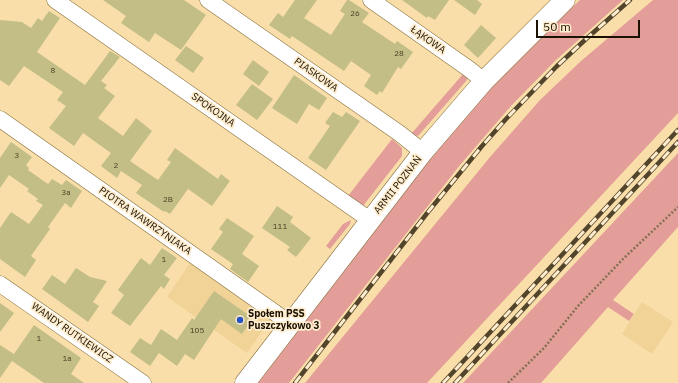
<!DOCTYPE html>
<meta charset="utf-8">
<style>
body{margin:0}
#map{position:relative;width:678px;height:383px;overflow:hidden;background:#f9dea9;font-family:"IBM Plex Sans",sans-serif}
canvas{display:block}
.scale{position:absolute;left:536px;top:20px;width:104px;height:18px;box-sizing:border-box;border:2px solid #1b1100;border-top:0;padding-left:5px;font-size:12px;line-height:14px;white-space:nowrap;color:#1b1100;-webkit-text-stroke:3px #fdeccd;paint-order:stroke}
</style>
<div id="map">
<canvas width="678" height="383"></canvas>
<div class="scale">50 m</div>
</div>
<script>
const g = document.querySelector('canvas').getContext('2d');
g.lineJoin = 'round';
function paint(path, color) { g.fillStyle = color; g.fill(path, 'evenodd'); }
const shape = rows => new Path2D(rows.map(r => 'M' + r).join(''));
function trace(path, color, width, dash) { g.strokeStyle = color; g.lineWidth = width; g.lineCap = dash ? 'butt' : 'round'; g.setLineDash(dash || []); g.stroke(path); }
function drawText(font, color, halo, rows, align = 'center') {
  g.font = font + ' "IBM Plex Sans",sans-serif'; g.lineWidth = 3.5; g.setLineDash([]); g.textBaseline = 'middle'; g.strokeStyle = halo; g.fillStyle = color; for (const [text, x, y, turn = 0] of rows) {
    g.save(); g.translate(x, y); g.rotate((+turn || 0) * Math.PI / 180); g.textAlign = isNaN(turn) ? turn : align; if (halo) g.strokeText(text, 0, 0); g.fillText(text, 0, 0); g.restore();
  }
}
paint(shape([
 [190,263,271,319,247,353,167,297],
 [642,302,673,322,652,354,622,334]
]), '#f1d297');
paint(shape([
 [580,0,623,0,555,61,511,106,460,165,289,383,258,383,430,157,497,80,532,45],
 [653,0,678,0,678,113,427,383,305,383,490,157,540,100,581,61],
 [463,74,467,77,467,80,418,136,411,134],
 [392,139,402,148,402,156,363,206,348,196],
 [678,153,678,227,613,300,634,314,629,321,608,307,541,383,463,383],
 [351,220,350,224,330,249,326,246,343,224]
]), '#e49e99');
paint(shape([
 [103,0,184,0,206,15,181,50,155,33,149,42,121,23,126,16],
 [295,0,317,0,304,18,331,35,345,14,340,11,347,0,349,0,369,13,362,22,395,44,397,41,413,52,401,69,398,67,382,93,380,91,377,95,364,86,371,75,351,61,344,71,292,36,290,39,269,25,278,13,283,17],
 [402,0,449,0,435,20,428,16,427,18],
 [454,0,477,0,482,4,475,15],
 [49,11,60,18,37,52,85,85,110,51,120,57,101,81,107,85,104,88,115,96,98,118,123,136,136,118,152,131,130,161,158,180,171,162,167,160,175,148,218,179,221,174,230,181,212,206,188,189,170,214,165,211,164,212,136,193,142,185,121,171,117,178,101,166,111,153,83,133,74,146,49,128,66,106,57,100,63,92,24,66,9,86,0,80,0,20,22,22,31,28,38,18,42,21],
 [481,25,496,38,478,58,464,45],
 [186,46,204,58,193,73,175,60],
 [253,60,269,72,259,86,243,74],
 [294,75,327,98,319,110,309,104,297,124,272,108],
 [252,84,273,99,257,120,236,105],
 [333,112,342,117,346,112,360,121,326,170,308,158,330,126,325,123],
 [11,142,32,157,26,165,29,168,28,170,48,184,52,179,62,185,66,180,82,191,71,208,65,203,48,227,50,229,31,256,36,260,25,277,0,259,0,228,11,212,29,224,43,205,36,201,38,199,27,191,29,189,9,175,0,188,0,158],
 [277,206,293,217,290,222,311,238,296,257,287,250,290,247,262,228],
 [227,218,254,236,242,254,259,266,248,282,230,269,233,264,211,249,223,232,219,229],
 [162,248,177,258,164,275,170,279,164,289,161,286,130,326,111,313,124,295,118,290,141,258,150,265],
 [76,268,90,277,107,281,93,302,99,306,88,322,42,289,52,275,65,284],
 [214,291,253,318,242,334,221,319,194,360,185,354,177,366,159,353,150,366,130,352,140,338,151,345,161,329,177,340,192,318,194,320],
 [0,303,14,313,0,332],
 [34,325,81,358,71,374,84,383,44,383,12,361,0,378,0,345,14,354]
]), '#c2be86');
const minor = shape([
 [55,0,370,220],
 [208,0,399,133,423,152],
 [371,0,469,69,484,81],
 [0,119,291,324],
 [0,284,143,383]
]);
const major = shape([
 [245,383,423,152,484,81,565,0]
]);
trace(minor, '#866e3c', 17);
trace(major, '#866e3c', 21);
trace(shape([
 [508,383,544,348,578,306,624,258,678,207]
]), '#82704e', 2.5, [2, 2]);
trace(minor, '#fff', 16);
trace(major, '#fff', 20);
const rail = shape([
 [295,383,428,212,482,146,506,119,557,66,586,39,630,0],
 [443,383,678,130],
 [455,383,678,142]
]);
trace(rail, '#53452b', 4.5);
trace(rail, '#fdeccd', 3, [9]);
for (const [x, y, r, color] of [
 [240,320,4,"#2754c2"]
]) { const dot = new Path2D(); dot.arc(x, y, r, 0, 2 * Math.PI); g.fillStyle = color; g.fill(dot); trace(dot, '#fdeccd', 1.5); }
drawText('8px', '#453c22', null, [
 ["26",355,14],
 ["28",399,54],
 ["8",53,71],
 ["3",17,156],
 ["2",116,166],
 ["3a",66,193],
 ["2B",168,200],
 ["111",280,227],
 ["1",164,260],
 ["105",197,331],
 ["1",39,339],
 ["1a",67,359]
]);
drawText('10px', '#1b1100', '#fdeccd', [
 ["ŁĄKOWA",428,40,35],
 ["PIASKOWA",316,75,35],
 ["SPOKOJNA",213,110,35],
 ["ARMII POZNAŃ",398,185,-52],
 ["PIOTRA WAWRZYNIAKA",145,221,35],
 ["WANDY RUTKIEWICZ",72,333,35]
]);
drawText('bold 10px', '#1b1100', '#fdeccd', [
 ["Społem PSS",248,314],
 ["Puszczykowo 3",248,326]
], 'left');
</script>
